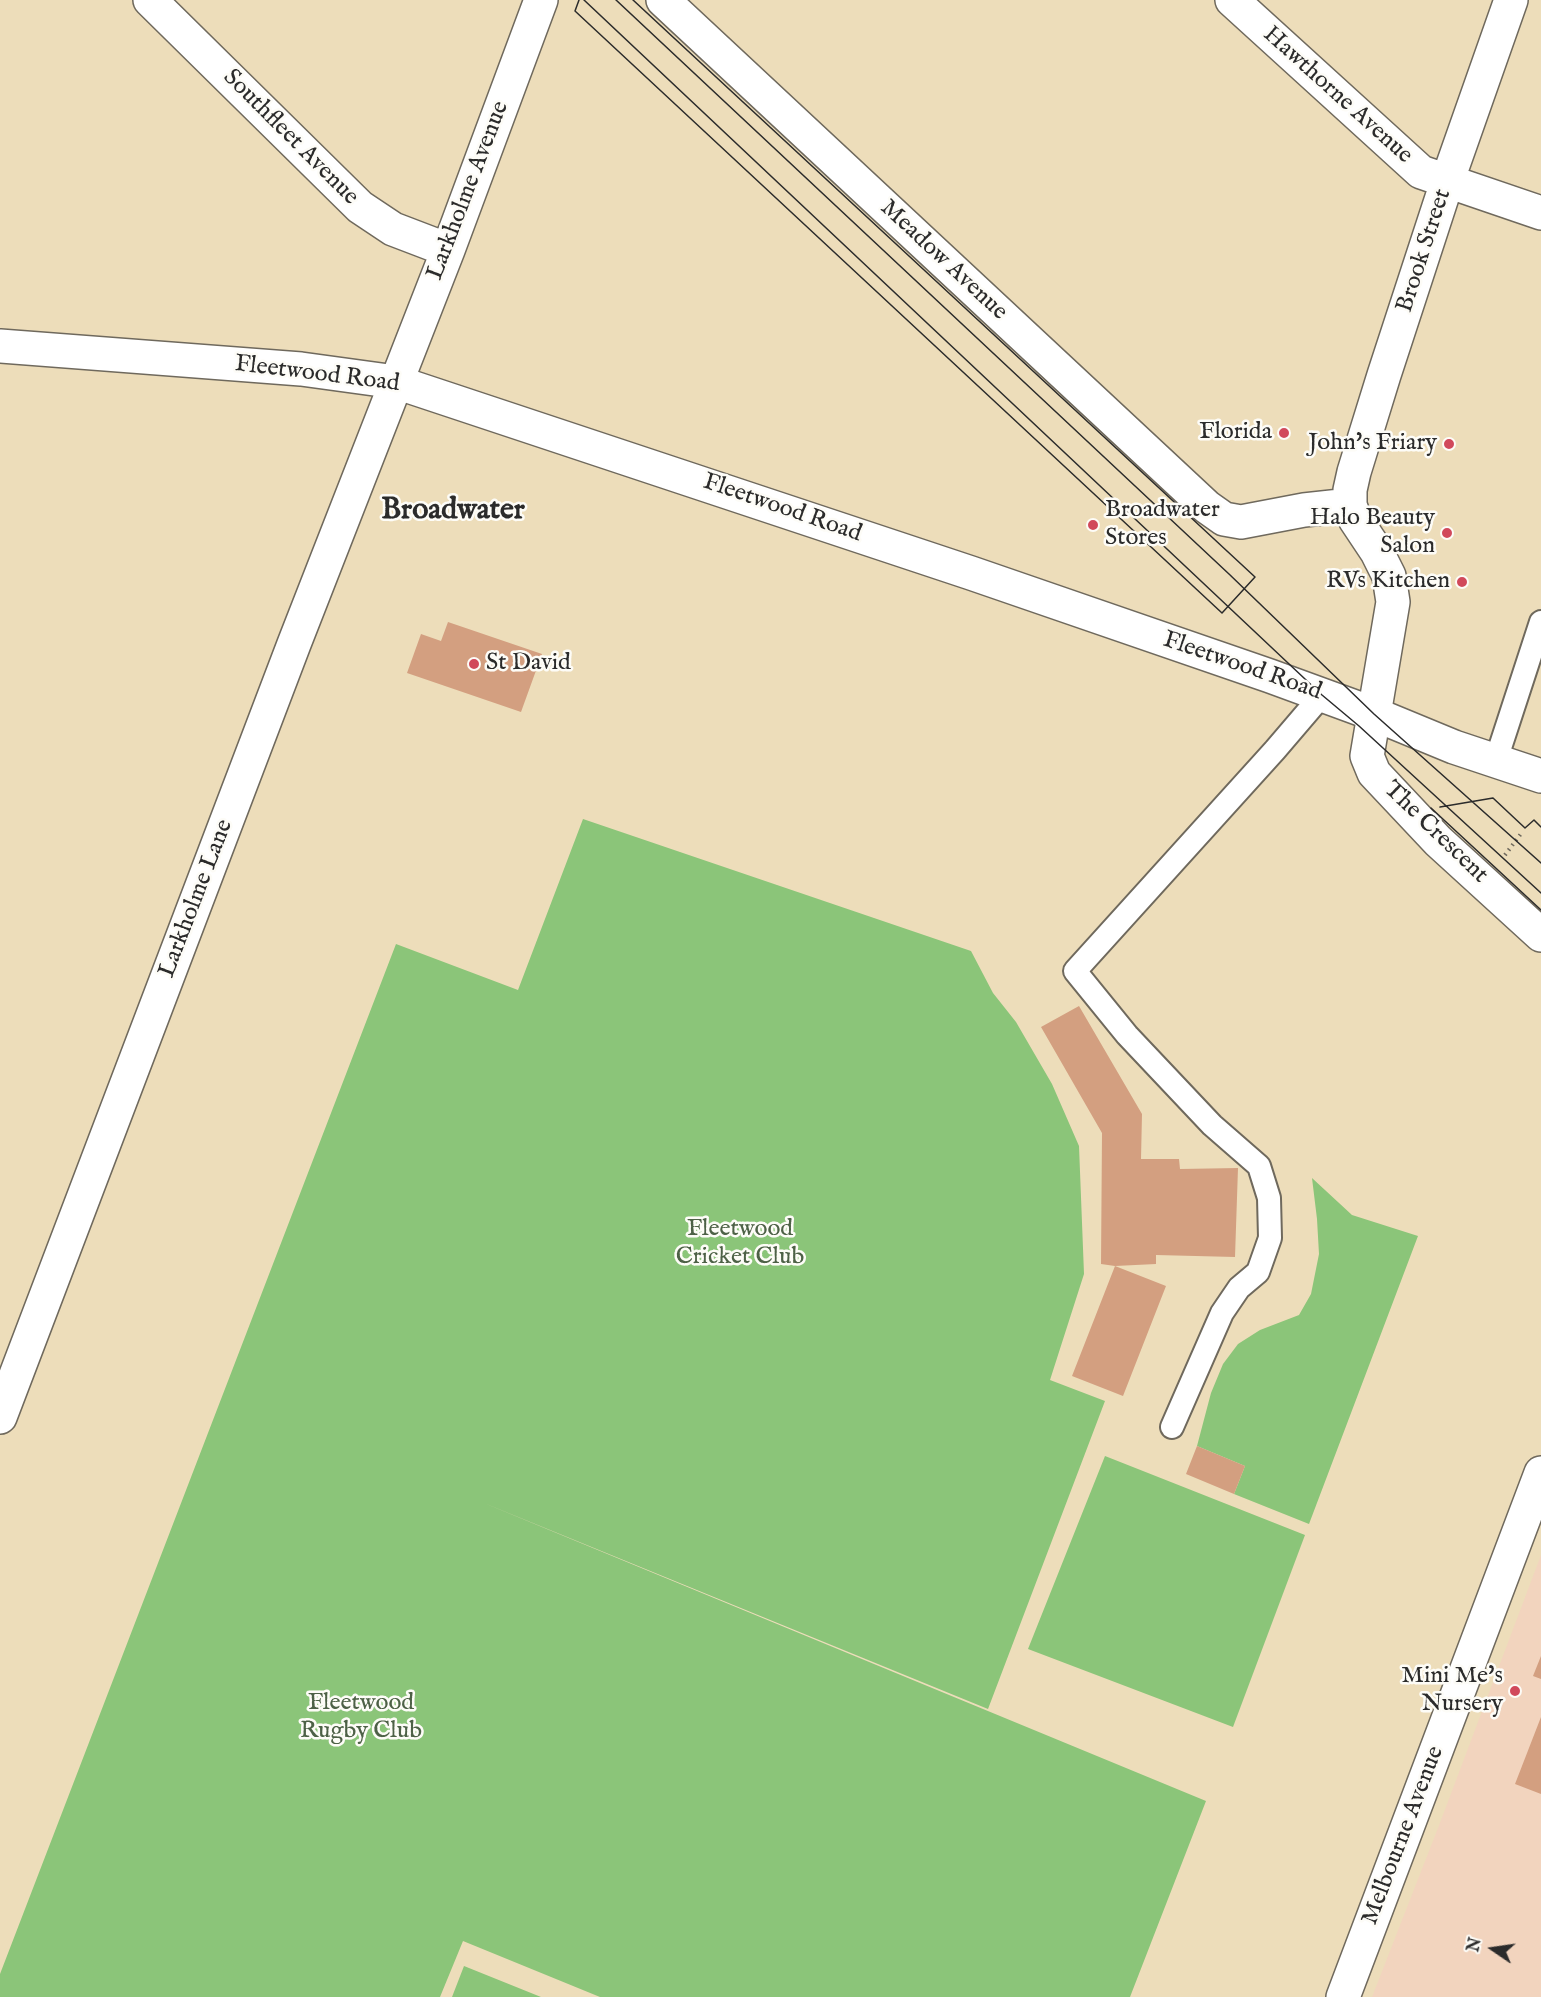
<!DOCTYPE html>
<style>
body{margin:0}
#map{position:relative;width:1541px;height:1997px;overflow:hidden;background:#edddba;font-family:"IM FELL English",serif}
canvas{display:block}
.north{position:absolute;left:1463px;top:1919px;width:60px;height:60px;-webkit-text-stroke:4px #fdfcf7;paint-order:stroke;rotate:283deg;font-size:16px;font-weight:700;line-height:24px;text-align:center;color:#2b2b2b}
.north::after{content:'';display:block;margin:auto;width:21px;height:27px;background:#2b2b2b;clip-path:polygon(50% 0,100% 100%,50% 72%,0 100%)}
</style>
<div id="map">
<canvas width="1541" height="1997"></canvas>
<div class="north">N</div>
</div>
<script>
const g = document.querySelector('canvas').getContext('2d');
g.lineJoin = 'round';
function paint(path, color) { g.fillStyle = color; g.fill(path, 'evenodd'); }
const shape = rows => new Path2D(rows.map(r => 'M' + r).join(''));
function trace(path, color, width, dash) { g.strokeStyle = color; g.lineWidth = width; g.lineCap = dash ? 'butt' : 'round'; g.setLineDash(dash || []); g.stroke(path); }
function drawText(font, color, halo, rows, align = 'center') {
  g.font = font + ' "IM FELL English",serif'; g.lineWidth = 5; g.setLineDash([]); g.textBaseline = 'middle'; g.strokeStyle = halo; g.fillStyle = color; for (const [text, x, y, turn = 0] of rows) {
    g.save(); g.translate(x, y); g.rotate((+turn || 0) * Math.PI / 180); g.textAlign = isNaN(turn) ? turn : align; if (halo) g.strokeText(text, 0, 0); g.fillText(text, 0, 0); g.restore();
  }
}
paint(shape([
 [1541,1555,1541,1997,1372,1997,1438,1828]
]), '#f2d4be');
paint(shape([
 [583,819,971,951,993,993,1016,1022,1052,1084,1079,1146,1084,1274,1050,1380,1105,1401,988,1709,479,1501,1206,1801,1130,1997,600,1997,463,1941,440,1997,0,1997,0,1974,396,944,518,990],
 [1312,1178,1352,1215,1418,1236,1309,1524,1234,1494,1245,1466,1197,1446,1211,1393,1223,1364,1238,1344,1260,1330,1299,1315,1311,1294,1319,1254,1317,1219],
 [1105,1456,1305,1535,1233,1727,1028,1649],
 [464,1966,541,1997,452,1997]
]), '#8bc579');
paint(shape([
 [448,622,542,654,521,712,407,673,421,634,441,641],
 [1079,1006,1142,1114,1141,1159,1179,1159,1180,1169,1238,1168,1235,1257,1156,1255,1156,1264,1115,1266,1101,1264,1102,1133,1041,1027],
 [1115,1266,1166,1286,1123,1396,1072,1376],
 [1197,1446,1245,1466,1234,1494,1186,1474],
 [1541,1656,1541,1679,1533,1676],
 [1541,1717,1541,1794,1515,1784]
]), '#d39f80');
const service = shape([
 [1496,760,1541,622],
 [1172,1427,1222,1313,1239,1288,1258,1272,1270,1238,1269,1198,1259,1166,1212,1125,1127,1035,1075,971,1275,750,1322,695]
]);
const minor = shape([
 [150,0,360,207,393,229,448,250],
 [663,0,1207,507,1224,519,1241,522,1304,510,1350,505],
 [1232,0,1421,172,1541,213],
 [1511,0,1447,182,1384,375,1354,472,1350,490,1350,505,1355,519,1377,552,1389,576,1393,602,1367,756,1374,773,1438,841,1541,935],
 [0,1417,294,644,448,250,541,0],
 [1343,1997,1541,1473]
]);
const tertiary = shape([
 [0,346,301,369,396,382,971,573,1270,676,1374,714,1454,747,1541,776]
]);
trace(service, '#6f695d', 26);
trace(minor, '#6f695d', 36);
trace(tertiary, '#6f695d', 36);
trace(shape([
 [1505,855,1523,831]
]), '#6f695d', 4, [1.5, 4.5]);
trace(service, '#fff', 22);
trace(minor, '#fff', 33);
trace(tertiary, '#fff', 33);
trace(shape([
 [579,0,575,11,1222,613,1255,577,633,0],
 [584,0,1322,695,1359,726,1541,893],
 [616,0,1229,574,1374,714,1541,863],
 [1440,807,1493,798,1525,828,1534,820,1541,827],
 [1431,808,1541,910]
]), '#2b2b2b', 1.5);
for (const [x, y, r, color] of [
 [1284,433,6,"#d1495b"],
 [1449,444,6,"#d1495b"],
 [1093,525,6,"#d1495b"],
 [1447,533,6,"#d1495b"],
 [1462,582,6,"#d1495b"],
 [474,664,6,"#d1495b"],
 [1515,1691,6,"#d1495b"]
]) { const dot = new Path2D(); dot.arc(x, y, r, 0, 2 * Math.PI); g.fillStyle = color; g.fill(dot); trace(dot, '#fdfcf7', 2); }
drawText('24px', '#2b2b2b', '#fdfcf7', [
 ["Hawthorne Avenue",1337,96,42],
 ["Southfleet Avenue",290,138,45],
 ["Larkholme Avenue",469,191,-69],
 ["Brook Street",1425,251,-72],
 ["Meadow Avenue",943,261,43],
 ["Fleetwood Road",317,375,7],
 ["Fleetwood Road",782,509,19],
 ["Fleetwood Road",1242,667,19],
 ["The Crescent",1435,833,44],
 ["Larkholme Lane",197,899,-69],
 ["Melbourne Avenue",1404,1836,-69]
]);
drawText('24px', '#2b2b2b', '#fdfcf7', [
 ["Florida",1272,433],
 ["John's Friary",1437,444],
 ["Broadwater",1105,511,"left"],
 ["Stores",1105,539,"left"],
 ["Halo Beauty",1435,519],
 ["Salon",1435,547],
 ["RVs Kitchen",1450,582],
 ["St David",486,664,"left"],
 ["Mini Me's",1503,1677],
 ["Nursery",1503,1705]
], 'right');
drawText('24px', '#4d6146', '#fdfcf7', [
 ["Fleetwood",740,1230],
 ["Cricket Club",740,1258],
 ["Fleetwood",361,1704],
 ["Rugby Club",361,1732]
]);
drawText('bold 30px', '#2b2b2b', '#fdfcf7', [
 ["Broadwater",453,512]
]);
</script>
